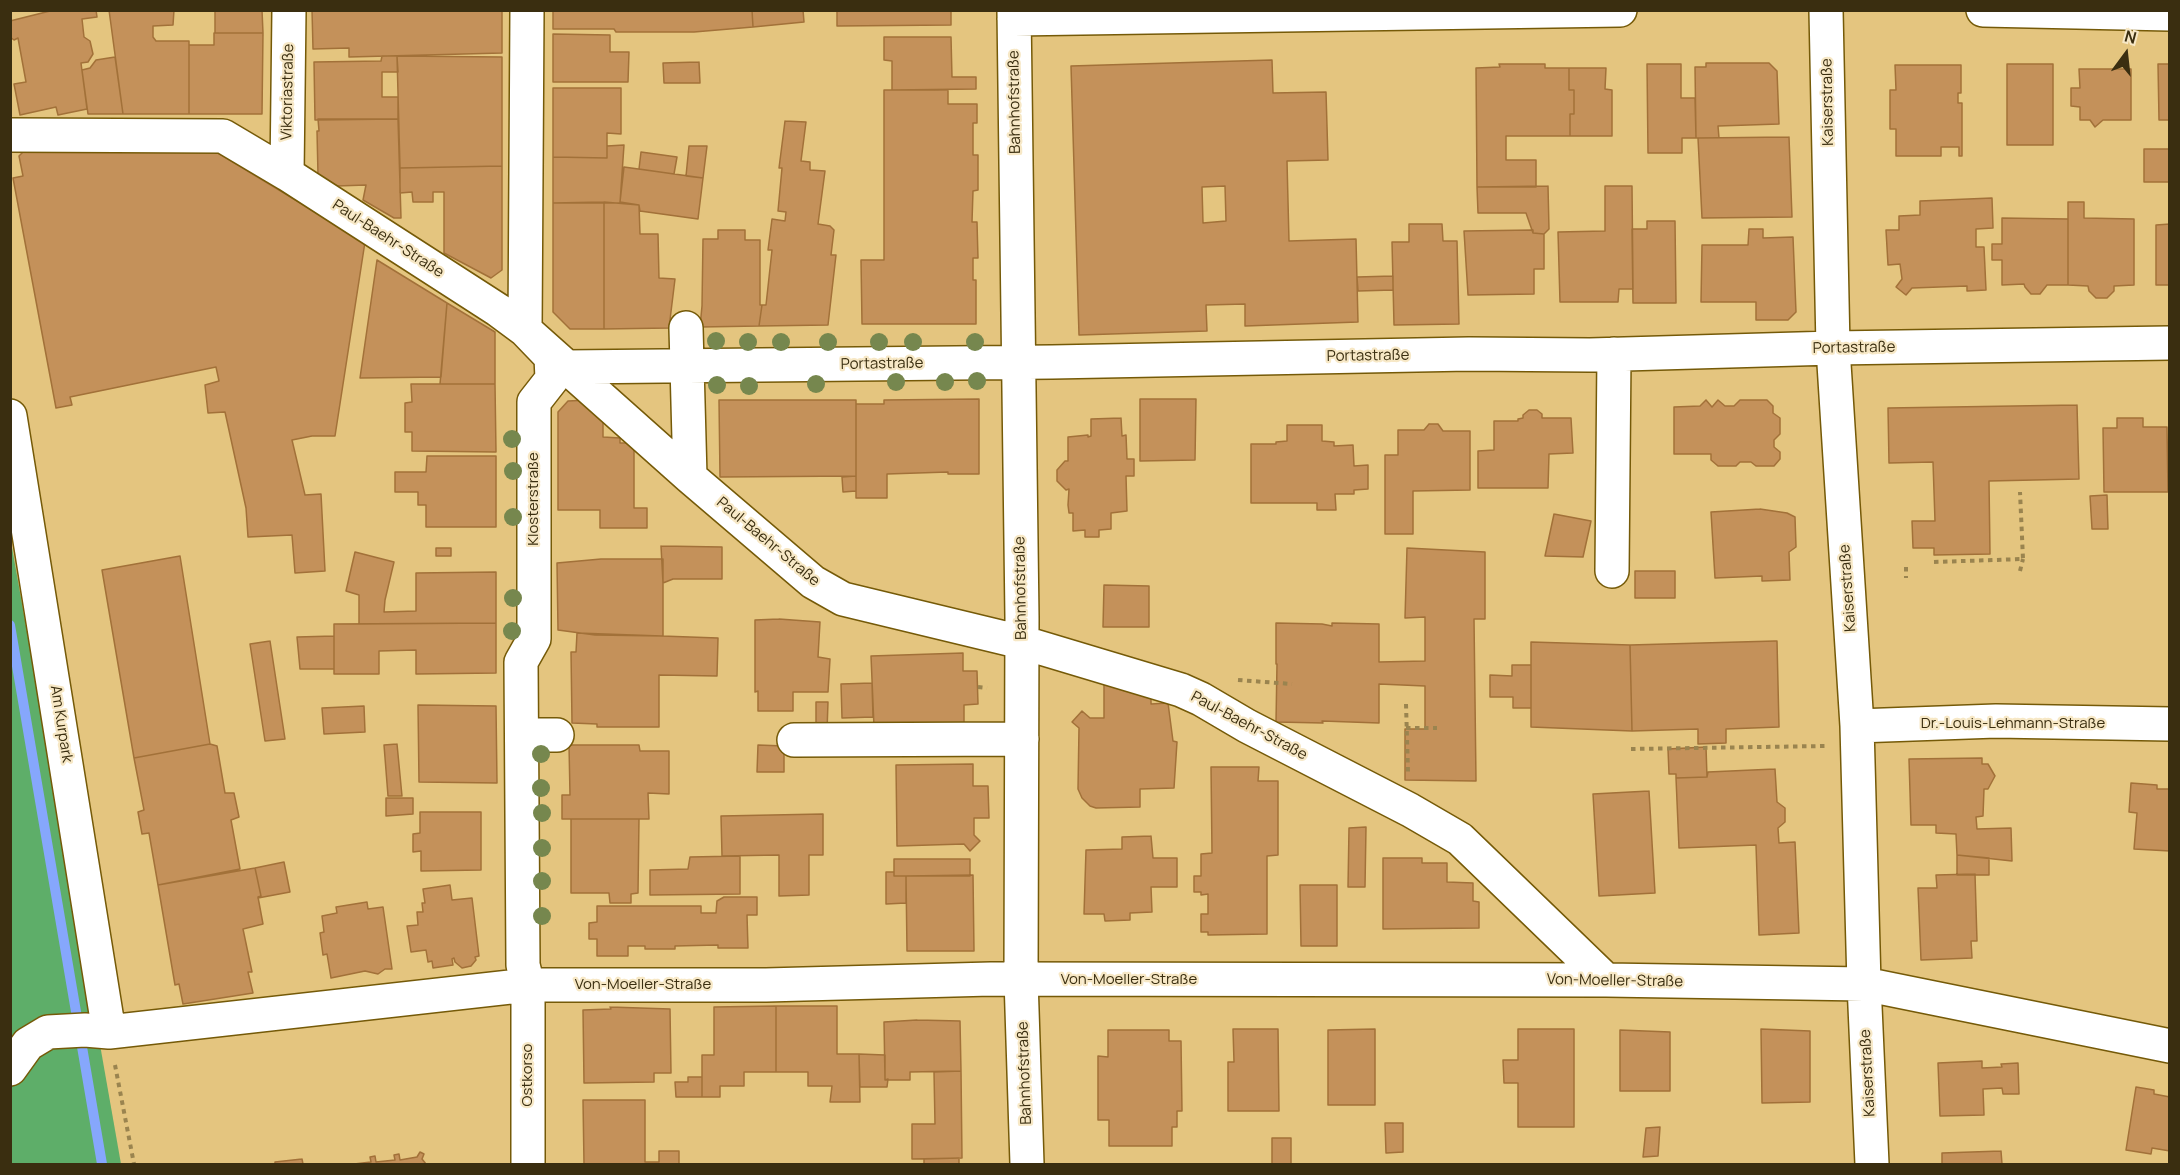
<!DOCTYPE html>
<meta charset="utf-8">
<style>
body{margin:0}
#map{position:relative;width:2180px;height:1175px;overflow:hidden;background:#e4c57f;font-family:Manrope,sans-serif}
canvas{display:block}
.frame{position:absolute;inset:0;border:12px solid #3a2e10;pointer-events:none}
.north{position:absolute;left:2096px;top:24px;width:60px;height:60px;-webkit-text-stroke:4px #f7e8c6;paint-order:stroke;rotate:15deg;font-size:16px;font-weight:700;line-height:24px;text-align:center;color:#3a2e10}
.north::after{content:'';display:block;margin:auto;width:21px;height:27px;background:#3a2e10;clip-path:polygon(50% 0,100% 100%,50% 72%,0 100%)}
</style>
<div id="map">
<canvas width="2180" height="1175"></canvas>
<div class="frame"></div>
<div class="north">N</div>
</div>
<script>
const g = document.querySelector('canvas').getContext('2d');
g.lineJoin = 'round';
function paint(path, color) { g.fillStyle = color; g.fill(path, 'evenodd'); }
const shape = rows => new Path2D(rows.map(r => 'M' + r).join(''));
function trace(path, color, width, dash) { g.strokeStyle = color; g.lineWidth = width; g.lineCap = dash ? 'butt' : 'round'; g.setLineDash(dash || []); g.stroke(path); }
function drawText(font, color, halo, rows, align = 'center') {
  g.font = font + ' Manrope,sans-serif'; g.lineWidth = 4.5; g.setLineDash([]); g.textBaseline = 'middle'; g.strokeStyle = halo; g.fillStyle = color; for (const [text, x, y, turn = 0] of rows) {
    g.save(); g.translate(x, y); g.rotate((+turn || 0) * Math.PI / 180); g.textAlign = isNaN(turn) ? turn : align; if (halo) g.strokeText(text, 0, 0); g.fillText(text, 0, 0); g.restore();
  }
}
paint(shape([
 [10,536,99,1039,121,1164,11,1164]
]), '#5eae69');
trace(shape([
 [10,625,102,1164]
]), '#86a7fc', 10);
const building = shape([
 [54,10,96,10,97,17,82,19,84,37,90,41,93,54,88,62,81,63,87,109,58,115,56,107,20,115,14,84,26,82,18,38,14,40,10,37,10,21,54,10],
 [109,10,174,10,173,25,153,26,153,37,156,41,189,41,189,114,123,114,109,10],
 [215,10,262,10,263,33,215,33,215,10],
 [312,10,502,10,502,53,349,57,349,48,313,49,312,10],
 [553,10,752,10,753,27,694,32,616,32,614,29,553,29,553,10],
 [752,10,803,10,804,22,753,27,752,10],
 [837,10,951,10,951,25,837,26,837,10],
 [214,33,263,33,262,114,189,114,189,45,214,45,214,33],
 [553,34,610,35,610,52,629,52,628,82,553,82,553,34],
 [884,37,951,37,952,77,976,77,976,89,892,90,892,61,884,60,884,37],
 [382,56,397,56,398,72,382,72,382,97,398,97,398,119,315,120,314,62,381,61,382,56],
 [397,56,502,57,502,166,400,168,397,56],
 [115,57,123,114,88,114,82,70,90,68,96,60,115,57],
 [1272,60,1273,93,1326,92,1328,160,1287,161,1289,241,1356,239,1358,322,1245,326,1245,304,1206,305,1207,331,1079,335,1071,66,1272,60],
 [1225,186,1226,221,1203,223,1202,187,1225,186],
 [699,62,700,83,664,83,663,63,699,62],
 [1706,63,1769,63,1777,71,1779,124,1718,126,1719,138,1696,138,1695,67,1706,67,1706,63],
 [1499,64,1545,64,1545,68,1569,68,1569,90,1574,90,1574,114,1570,114,1570,136,1506,136,1506,160,1536,160,1536,187,1477,187,1476,68,1500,67,1499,64],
 [1647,64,1681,64,1681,98,1695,98,1696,138,1682,138,1682,153,1648,153,1647,64],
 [2007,64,2053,64,2053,145,2007,145,2007,64],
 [2158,64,2170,64,2170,120,2159,120,2158,64],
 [1895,65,1961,65,1961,93,1958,93,1958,103,1962,103,1962,156,1959,156,1959,147,1941,147,1941,156,1896,156,1896,129,1890,129,1890,90,1896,90,1895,65],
 [1569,68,1606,68,1605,89,1612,90,1612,136,1570,136,1570,114,1574,114,1574,90,1569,90,1569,68],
 [2079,69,2131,69,2131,120,2103,120,2095,127,2090,120,2080,120,2080,107,2071,106,2071,88,2080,88,2079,69],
 [553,88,621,88,621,134,607,133,607,158,553,157,553,88],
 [884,90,948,90,948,104,977,104,977,123,973,123,973,155,978,155,978,190,973,191,972,222,977,222,978,258,973,258,973,280,976,280,976,324,862,324,861,260,884,260,884,90],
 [318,119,398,119,401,218,394,218,363,200,366,185,337,186,318,175,317,131,319,131,318,119],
 [785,121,806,122,801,161,810,162,810,170,825,171,818,224,830,226,834,230,831,255,836,255,828,325,759,326,762,305,766,305,772,250,768,250,772,219,785,221,786,212,778,211,782,168,779,168,785,121],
 [1789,137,1792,217,1702,218,1698,138,1789,137],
 [30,145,208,147,365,242,335,436,312,436,292,440,305,495,321,494,325,571,295,573,292,535,248,537,246,508,225,412,208,413,205,385,219,381,216,367,70,397,72,405,56,408,13,178,23,176,19,156,30,145],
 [624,145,620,203,553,203,553,157,607,158,607,146,624,145],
 [689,146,707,146,703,178,686,176,689,146],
 [2144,149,2170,149,2170,182,2144,182,2144,149],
 [641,152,677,157,674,174,639,169,641,152],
 [502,166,502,270,491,278,444,253,444,192,433,192,433,202,413,202,412,192,400,193,400,168,502,166],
 [624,167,703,178,698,219,640,211,639,205,620,202,624,167],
 [1548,186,1549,229,1544,234,1533,233,1526,213,1478,213,1477,187,1548,186],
 [1605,186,1632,186,1633,289,1619,289,1618,302,1560,302,1558,232,1605,231,1605,186],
 [1992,198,1993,228,1976,229,1976,247,1984,247,1986,290,1967,291,1967,286,1912,288,1906,295,1896,287,1902,279,1900,264,1888,265,1886,230,1899,230,1899,216,1920,215,1920,201,1992,198],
 [604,202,604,329,570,329,553,312,553,203,604,202],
 [604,202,639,205,640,234,658,234,659,278,675,279,669,328,604,329,604,202],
 [2068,202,2084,202,2084,218,2134,219,2134,285,2114,286,2114,291,2107,298,2096,298,2089,291,2088,286,2068,285,2068,202],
 [2002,218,2068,219,2068,285,2047,285,2040,294,2031,294,2025,287,2024,284,2002,285,2002,260,1992,260,1992,244,2002,244,2002,218],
 [1647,221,1675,221,1676,303,1633,303,1632,229,1647,229,1647,221],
 [1409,224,1442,224,1443,241,1457,241,1459,324,1394,325,1392,242,1409,242,1409,224],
 [2170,224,2170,285,2156,285,2156,225,2170,224],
 [1749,229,1763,229,1763,238,1793,237,1796,312,1788,320,1756,320,1756,302,1701,302,1702,245,1748,245,1749,229],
 [718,230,745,230,745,240,760,240,760,305,762,305,759,326,700,327,702,306,703,239,718,239,718,230],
 [1533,230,1533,233,1544,234,1544,269,1534,269,1534,294,1468,295,1464,231,1533,230],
 [377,260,447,303,441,377,360,378,377,260],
 [1393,276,1393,290,1358,291,1357,277,1393,276],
 [447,303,495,332,495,384,440,384,447,303],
 [411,384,495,384,496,452,412,451,412,432,405,432,405,403,412,402,411,384],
 [979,399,979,474,948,474,948,472,887,474,887,498,856,498,856,404,884,404,884,400,979,399],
 [1140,399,1196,399,1195,460,1140,461,1140,399],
 [589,400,603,412,603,437,620,438,620,443,634,443,634,508,647,508,647,528,600,528,600,510,558,510,558,412,568,401,589,400],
 [719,400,856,400,856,476,720,477,719,400],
 [1706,400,1712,407,1718,400,1725,406,1734,406,1740,400,1767,400,1773,406,1773,413,1780,418,1780,434,1774,440,1774,447,1780,452,1780,459,1774,466,1756,466,1751,462,1740,462,1736,466,1718,466,1711,460,1711,454,1674,454,1674,407,1700,406,1706,400],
 [2077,405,2079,479,1989,481,1990,554,1934,555,1934,548,1913,548,1912,521,1935,521,1933,462,1889,463,1888,408,2077,405],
 [1529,410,1537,410,1542,414,1542,418,1571,418,1573,453,1549,454,1548,488,1478,488,1478,451,1494,450,1494,421,1518,421,1518,419,1523,418,1523,415,1529,410],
 [1121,418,1122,436,1126,435,1127,459,1134,459,1134,476,1126,476,1127,511,1111,513,1111,529,1099,530,1099,537,1085,537,1085,530,1073,531,1073,513,1069,513,1068,505,1069,489,1066,490,1057,481,1057,470,1065,461,1068,461,1068,437,1088,435,1088,437,1091,436,1091,419,1121,418],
 [2117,418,2143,418,2143,427,2167,427,2168,492,2104,492,2103,428,2117,428,2117,418],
 [1429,424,1438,424,1443,431,1470,431,1470,490,1413,491,1413,534,1385,534,1385,455,1398,455,1398,430,1424,430,1429,424],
 [1287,425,1322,425,1322,441,1334,442,1334,446,1353,445,1354,466,1368,465,1368,489,1354,490,1354,494,1335,494,1336,510,1317,510,1317,503,1251,503,1251,444,1276,444,1276,442,1287,441,1287,425],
 [427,456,496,456,496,527,426,527,426,505,418,505,418,492,395,492,395,472,426,472,427,456],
 [856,476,856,491,843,492,842,477,856,476],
 [2107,495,2108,529,2092,529,2090,496,2107,495],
 [1760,509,1787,513,1795,517,1796,547,1789,552,1790,580,1762,581,1762,576,1715,578,1711,512,1760,509],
 [1554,514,1591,521,1583,557,1545,556,1554,514],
 [661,546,722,547,722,579,673,579,663,583,661,546],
 [436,548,451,548,451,556,436,556,436,548],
 [1407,548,1485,552,1485,619,1474,619,1476,781,1405,780,1405,729,1425,729,1425,686,1379,684,1379,723,1322,721,1323,723,1276,722,1277,664,1276,664,1276,623,1322,624,1332,626,1332,623,1379,624,1379,662,1425,661,1425,617,1405,618,1407,548],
 [355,552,394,562,385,600,384,612,416,611,416,573,496,572,496,623,359,624,359,595,346,591,355,552],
 [180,556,210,744,134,758,102,570,180,556],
 [601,559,663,559,663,636,595,635,558,630,557,563,601,559],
 [1635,571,1675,571,1675,598,1635,598,1635,571],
 [1104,585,1149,586,1149,627,1103,627,1104,585],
 [779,619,820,622,818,657,830,659,828,692,793,692,793,711,758,711,758,691,755,692,755,620,779,619],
 [496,623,496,673,416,674,416,650,379,651,379,674,334,674,334,624,496,623],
 [577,633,718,638,717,676,659,675,659,727,597,727,597,724,572,723,571,652,576,652,577,633],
 [334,636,334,669,300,669,297,637,334,636],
 [270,641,285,739,265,741,250,644,270,641],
 [1775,641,1777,641,1779,727,1726,729,1726,743,1698,744,1698,729,1632,731,1630,645,1775,641],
 [1531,642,1630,645,1632,731,1531,727,1531,642],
 [963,653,963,671,977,671,978,704,964,705,964,724,874,727,871,656,963,653],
 [1512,665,1531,665,1531,708,1513,708,1513,697,1490,697,1490,675,1512,676,1512,665],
 [1104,680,1151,698,1151,704,1168,703,1173,741,1177,742,1174,788,1140,789,1140,807,1096,808,1090,806,1082,798,1078,789,1079,728,1072,722,1082,711,1090,718,1104,718,1104,680],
 [872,683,873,717,842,718,841,684,872,683],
 [816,702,828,702,827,731,816,731,816,702],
 [418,705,496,706,497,783,419,782,418,705],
 [364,706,365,732,324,734,322,708,364,706],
 [210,744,217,746,225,793,234,793,239,817,231,820,240,869,158,885,149,833,142,834,138,812,144,810,134,758,210,744],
 [397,744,402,796,388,796,384,745,397,744],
 [569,745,639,745,640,751,669,751,669,794,648,793,649,819,562,819,562,795,570,795,569,745],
 [758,745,784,746,784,772,757,772,758,745],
 [1706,747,1707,777,1676,778,1676,774,1669,774,1668,749,1706,747],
 [1982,758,1982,764,1988,764,1995,776,1988,789,1984,789,1983,816,1976,817,1977,829,2011,828,2012,861,1957,855,1956,834,1936,833,1936,825,1911,825,1909,759,1982,758],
 [973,764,973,786,988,786,989,818,974,818,974,835,980,841,970,851,964,844,897,846,896,765,973,764],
 [1211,767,1259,767,1258,781,1278,781,1278,855,1267,856,1267,934,1208,935,1208,932,1201,932,1201,914,1208,914,1208,894,1201,895,1201,892,1194,892,1194,876,1201,876,1201,854,1212,853,1211,767],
 [1775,769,1777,802,1785,808,1785,822,1778,828,1779,843,1795,842,1799,933,1759,935,1756,845,1679,848,1676,778,1707,777,1708,772,1775,769],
 [2131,783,2157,785,2157,789,2170,789,2170,851,2134,849,2137,813,2129,812,2131,783],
 [1649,791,1655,893,1599,896,1593,794,1649,791],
 [386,798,413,798,413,814,386,816,386,798],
 [420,812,481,812,481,870,421,871,421,851,413,852,413,834,420,833,420,812],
 [823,814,823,855,809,855,809,895,779,896,779,855,722,856,721,816,823,814],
 [571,819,639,819,638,893,631,894,631,903,610,903,609,893,571,893,571,819],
 [1366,827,1365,887,1348,887,1349,828,1366,827],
 [1151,836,1153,858,1177,858,1177,887,1151,887,1152,912,1130,913,1130,920,1105,921,1104,914,1084,914,1086,850,1122,849,1122,837,1151,836],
 [1957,855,1989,858,1989,875,1957,875,1957,855],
 [740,856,740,894,650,895,650,870,688,869,690,857,740,856],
 [1383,858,1422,858,1422,863,1447,863,1447,882,1473,883,1473,901,1479,902,1479,928,1383,929,1383,858],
 [894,859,970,859,970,876,894,876,894,859],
 [284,862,290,892,258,898,261,896,255,868,284,862],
 [255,868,261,896,258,897,263,924,243,929,252,972,248,972,253,993,183,1004,179,984,175,985,158,885,255,868],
 [886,872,894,872,894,876,906,876,906,903,886,904,886,872],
 [1975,874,1977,941,1971,941,1972,958,1921,960,1918,888,1937,888,1936,875,1975,874],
 [973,875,974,951,907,951,906,876,973,875],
 [450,885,452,900,472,898,479,956,475,957,476,960,471,966,462,968,455,962,454,958,452,959,453,965,433,968,432,961,428,962,426,950,411,952,407,926,418,925,417,912,423,912,422,903,425,903,423,889,450,885],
 [1300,885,1337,885,1337,946,1301,946,1300,885],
 [724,897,757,897,757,915,747,915,748,948,718,948,718,945,675,946,675,949,645,949,645,946,628,946,628,956,597,956,597,939,589,939,589,923,597,922,597,906,701,906,701,913,716,913,717,901,724,897],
 [367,902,368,909,383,907,392,969,385,969,378,974,365,971,331,978,327,954,323,955,320,933,324,932,322,916,337,913,336,907,367,902],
 [776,1006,776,1072,744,1072,744,1086,720,1086,720,1097,702,1097,702,1055,714,1055,714,1007,776,1006],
 [776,1006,837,1006,837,1054,859,1054,860,1102,830,1102,832,1086,808,1086,808,1072,776,1072,776,1006],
 [610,1007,670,1009,671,1073,654,1073,654,1082,584,1083,583,1010,611,1009,610,1007],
 [917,1020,960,1021,961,1071,910,1072,910,1080,885,1080,884,1022,917,1020],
 [1233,1029,1278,1029,1279,1111,1228,1111,1228,1062,1234,1062,1233,1029],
 [1375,1029,1375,1105,1328,1105,1328,1030,1375,1029],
 [1518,1029,1574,1029,1574,1127,1518,1127,1518,1083,1504,1083,1503,1060,1518,1060,1518,1029],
 [1761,1029,1810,1031,1810,1102,1762,1103,1761,1029],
 [1108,1030,1169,1030,1169,1041,1181,1041,1182,1111,1177,1111,1177,1127,1172,1127,1172,1146,1109,1146,1109,1120,1098,1120,1098,1056,1108,1057,1108,1030],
 [1620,1030,1670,1032,1670,1091,1620,1091,1620,1030],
 [859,1054,885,1055,885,1080,888,1079,887,1087,860,1087,859,1054],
 [1982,1061,1982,1068,2002,1067,2001,1064,2018,1063,2019,1094,2003,1094,2002,1088,1983,1089,1984,1115,1940,1116,1938,1063,1982,1061],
 [961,1071,962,1158,912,1159,912,1124,935,1124,934,1072,961,1071],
 [688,1077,702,1077,702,1097,676,1097,675,1082,688,1082,688,1077],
 [2136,1087,2154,1090,2154,1094,2170,1097,2170,1151,2152,1148,2151,1154,2126,1150,2136,1087],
 [583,1100,645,1100,645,1162,659,1162,659,1151,679,1151,679,1164,584,1164,583,1100],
 [1385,1123,1403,1123,1403,1152,1386,1153,1385,1123],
 [1660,1127,1658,1156,1643,1157,1646,1128,1660,1127],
 [1272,1138,1291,1138,1291,1164,1272,1164,1272,1138],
 [2001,1151,2002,1164,1942,1164,1942,1153,2001,1151],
 [420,1152,424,1154,422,1159,426,1164,354,1164,371,1162,370,1157,375,1156,376,1162,395,1160,394,1155,399,1154,400,1160,417,1157,420,1152],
 [959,1158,959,1164,924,1164,924,1159,959,1158],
 [302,1159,303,1164,275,1164,275,1162,302,1159]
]);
paint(building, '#c4915a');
trace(building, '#a27139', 1.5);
const minor = shape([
 [527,10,525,330,551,357,552,379,534,402,534,639,521,662,523,965,528,985,528,1164],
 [1014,10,1022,618,1021,979,1027,1164],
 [1826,10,1833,348,1857,726,1864,984,1872,1164],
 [1983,10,2170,14],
 [1014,19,1620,10],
 [10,135,223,136,287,174,498,310,525,330,690,477,813,582,843,599,1021,642,1181,690,1201,699,1247,726,1410,810,1460,839,1606,980],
 [287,174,289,10],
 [686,328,690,477],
 [567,367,1052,362,1469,354,1590,355,1833,348,2170,343],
 [10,416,109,1032],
 [1612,571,1614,354],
 [1857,726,1996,721,2170,724],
 [522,735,557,735],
 [794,740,1022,739],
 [10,1069,28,1044,48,1032,85,1030,109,1032,528,985,766,985,991,979,1606,980,1864,984,2170,1046]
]);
trace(minor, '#755a08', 36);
trace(shape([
 [1934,562,2023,559,2020,492],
 [1906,567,1906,578],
 [2020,571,2023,559],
 [1238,680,1292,684],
 [978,687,987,688],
 [1406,704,1408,772],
 [1406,728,1437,728],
 [1631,749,1825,746],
 [115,1065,134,1164]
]), '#9a844f', 4, [4.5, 4.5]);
trace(minor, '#fff', 33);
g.fillStyle = '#76874e';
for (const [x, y] of [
 [716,341],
 [748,342],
 [781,342],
 [828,342],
 [879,342],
 [913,342],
 [975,342],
 [977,381],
 [896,382],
 [945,382],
 [816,384],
 [717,385],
 [749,386],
 [512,439],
 [513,471],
 [513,517],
 [513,598],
 [512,631],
 [541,754],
 [541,788],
 [542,813],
 [542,848],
 [542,881],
 [542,916]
]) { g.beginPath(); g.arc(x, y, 9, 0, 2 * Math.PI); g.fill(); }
drawText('15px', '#3a2e10', '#f7e8c6', [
 ["Viktoriastraße",288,92,-89],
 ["Bahnhofstraße",1015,102,-91],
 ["Kaiserstraße",1828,102,-91],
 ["Paul-Baehr-Straße",388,239,33],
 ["Portastraße",1854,348,-1],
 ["Portastraße",1368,356,-1],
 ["Portastraße",882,364,-1],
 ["Klosterstraße",534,499,-90],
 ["Paul-Baehr-Straße",768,542,40],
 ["Bahnhofstraße",1021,588,-91],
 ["Kaiserstraße",1848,588,-94],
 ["Am Kurpark",61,724,81],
 ["Dr.-Louis-Lehmann-Straße",2013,724],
 ["Paul-Baehr-Straße",1249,726,28],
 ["Von-Moeller-Straße",1129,980],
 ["Von-Moeller-Straße",1615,981,1],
 ["Von-Moeller-Straße",643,985],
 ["Bahnhofstraße",1025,1073,-92],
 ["Kaiserstraße",1868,1073,-93],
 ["Ostkorso",528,1075,-90]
]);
</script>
